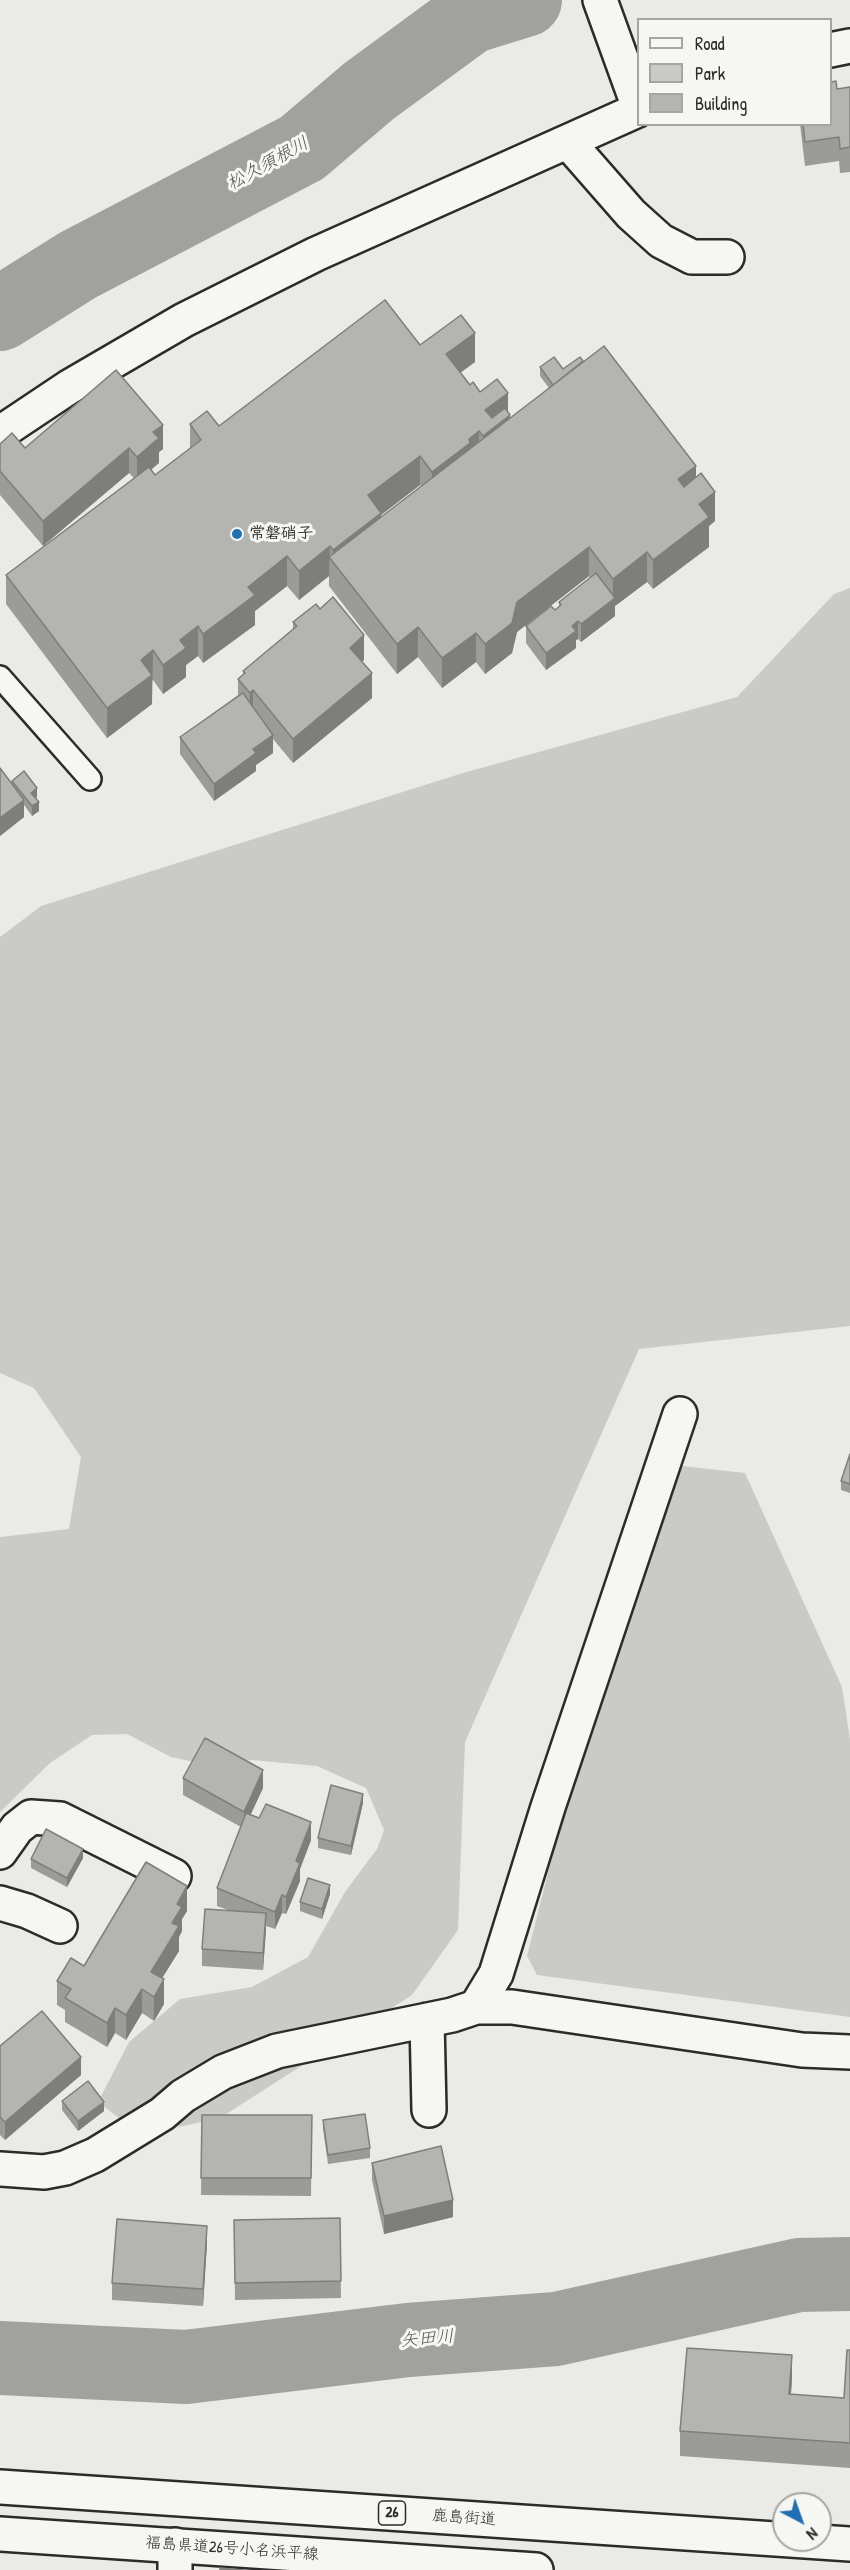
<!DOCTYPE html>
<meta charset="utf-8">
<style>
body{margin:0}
#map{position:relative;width:850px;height:2570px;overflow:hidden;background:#eaeae6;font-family:"Patrick Hand",sans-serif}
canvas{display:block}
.legend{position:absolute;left:637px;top:18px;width:195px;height:108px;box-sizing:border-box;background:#f6f6f2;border:2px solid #a5a5a2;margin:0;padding:8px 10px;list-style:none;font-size:18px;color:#2b2b2b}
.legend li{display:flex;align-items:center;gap:12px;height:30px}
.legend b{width:30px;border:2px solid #a5a5a2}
.north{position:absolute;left:772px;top:2492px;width:60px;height:60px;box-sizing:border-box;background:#f6f6f2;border:2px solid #a5a5a2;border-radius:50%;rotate:139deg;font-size:16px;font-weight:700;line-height:24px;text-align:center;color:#2b2b2b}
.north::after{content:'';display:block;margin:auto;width:21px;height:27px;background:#1f6fb2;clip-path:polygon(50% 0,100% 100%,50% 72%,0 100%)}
</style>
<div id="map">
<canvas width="850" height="2570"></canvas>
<ul class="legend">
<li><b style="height:8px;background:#f6f6f2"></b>Road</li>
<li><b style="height:16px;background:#cacac7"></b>Park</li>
<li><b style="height:16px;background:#b4b4b1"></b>Building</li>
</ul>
<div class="north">N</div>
</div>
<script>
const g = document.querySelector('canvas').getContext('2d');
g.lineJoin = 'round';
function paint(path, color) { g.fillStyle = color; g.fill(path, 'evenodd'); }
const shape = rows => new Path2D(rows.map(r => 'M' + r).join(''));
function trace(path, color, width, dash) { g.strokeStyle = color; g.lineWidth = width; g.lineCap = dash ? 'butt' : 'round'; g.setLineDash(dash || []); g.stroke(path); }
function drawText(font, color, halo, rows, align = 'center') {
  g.font = font + ' "Patrick Hand","Klee One",sans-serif'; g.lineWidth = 6; g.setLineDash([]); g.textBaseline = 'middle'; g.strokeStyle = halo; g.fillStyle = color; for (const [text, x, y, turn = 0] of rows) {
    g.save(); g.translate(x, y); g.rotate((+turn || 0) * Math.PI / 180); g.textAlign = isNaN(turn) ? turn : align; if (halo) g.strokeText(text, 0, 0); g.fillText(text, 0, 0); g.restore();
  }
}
paint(shape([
 [850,588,850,1326,639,1349,465,1742,458,1930,412,1995,220,2118,141,2135,98,2102,129,2042,180,1999,252,1987,308,1957,345,1892,377,1849,384,1830,366,1788,317,1766,252,1760,204,1764,171,1757,127,1734,92,1735,50,1763,0,1812,0,1537,69,1529,81,1457,34,1388,0,1373,0,937,41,906,463,773,737,697,834,594],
 [682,1466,745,1473,842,1687,850,1739,850,2017,537,1975,527,1956,645,1488]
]), '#cacac7');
trace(shape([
 [0,314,78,265,302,148,369,91,470,17,525,0],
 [0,2358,186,2367,408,2340,556,2329,799,2275,850,2274]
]), '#a1a19e', 74);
const service = shape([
 [0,677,90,779]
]);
const minor = shape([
 [600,0,638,105],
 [830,50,850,46],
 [568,142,631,214,661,241,692,257,727,257],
 [0,433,69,387,184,320,316,254,638,110],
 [0,1852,17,1828,31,1817,60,1819,174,1876],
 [0,1903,27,1911,60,1926],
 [476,2007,496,1974,548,1807,680,1414],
 [427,2020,429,2110],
 [0,2169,44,2172,65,2168,95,2155,162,2114,183,2096,223,2072,277,2051,452,2015,476,2007,512,2007,802,2050,850,2052],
 [175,2570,175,2545]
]);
const primary = shape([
 [0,2487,850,2544],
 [0,2534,536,2570]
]);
trace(service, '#2b2b2b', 26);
trace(minor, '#2b2b2b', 38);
trace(primary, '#2b2b2b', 38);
trace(service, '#f6f6f2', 21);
trace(minor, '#f6f6f2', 33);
trace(primary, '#f6f6f2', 33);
paint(shape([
 [850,87,850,172,840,173,839,161,805,166,800,124,831,124,837,89],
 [420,345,475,362,460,373,470,385,508,413,510,418,549,388,540,376,540,367,563,369,583,361,696,477,715,521,709,526,709,547,653,589,647,582,615,606,615,616,581,642,578,639,576,640,576,648,546,670,526,643,526,626,559,607,559,602,590,578,589,576,517,632,512,653,485,674,476,662,442,688,418,657,397,674,329,586,329,576,299,600,287,586,255,611,255,625,203,663,198,656,186,665,186,677,163,694,153,680,152,681,152,704,107,738,6,604,6,575,134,478,129,473,43,546,0,495,0,444,25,448,163,449,159,452,159,463,151,469,155,475,190,449,190,424,219,426],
 [420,485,421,486,381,517,381,515],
 [293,622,364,660,362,662,372,698,293,763,273,739,273,753,256,765,256,771,214,801,180,754,180,737,238,695,238,679,243,675,243,671,293,629],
 [0,768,12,784,12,781,37,797,36,798,39,811,32,816,24,805,24,817,0,836],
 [850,1454,850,1493,841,1490,841,1481],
 [183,1778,263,1788,250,1815,311,1840,300,1869,300,1881,286,1914,282,1913,275,1929,266,1926,263,1970,202,1966,202,1949,228,1910,217,1906,217,1888,241,1827,183,1795],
 [363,1803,351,1855,318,1848,318,1838],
 [83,1858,67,1887,31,1868,31,1859],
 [330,1894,322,1919,300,1911,300,1902],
 [187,1911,182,1919,182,1931,179,1937,179,1951,162,1978,164,2004,154,2021,142,2013,126,2040,115,2033,107,2047,65,2022,65,2010,57,2005,57,1981],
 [0,2046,81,2075,5,2140,0,2135],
 [62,2101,104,2111,78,2131,62,2110],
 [202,2115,312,2115,311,2196,201,2195],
 [323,2120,370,2148,370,2158,328,2164,323,2129],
 [372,2163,453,2217,384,2234,372,2180],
 [340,2218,341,2298,235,2300,234,2220],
 [207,2243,203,2306,112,2300,112,2283],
 [850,2350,850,2468,680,2456,680,2431,792,2379,791,2394,844,2398]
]), '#9b9b98');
paint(shape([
 [475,333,475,362,446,383,446,354],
 [508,393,508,416,510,415,510,444,483,465,483,436,485,410],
 [163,425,163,449,159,452,159,463,137,482,137,457,153,432],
 [479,431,479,461,432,501,432,472],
 [129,448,129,473,43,546,43,521],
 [420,456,420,485,381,515,381,542,333,562,333,550,368,495],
 [696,466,696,495,678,508,678,479],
 [715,492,715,521,709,526,709,547,653,589,653,560,699,504],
 [330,546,329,576,299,600,299,571],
 [589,547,589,576,517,632,512,653,485,674,485,644,517,602],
 [647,552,647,582,615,606,615,616,581,642,581,624,613,600,613,579],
 [287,556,287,586,255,611,255,625,203,663,203,634,248,587],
 [578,621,578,639,576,640,576,648,546,670,546,653,572,626],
 [198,626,198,656,186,665,186,677,163,694,163,665,180,640],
 [418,627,418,657,397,674,397,644],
 [476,633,476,662,442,688,442,658],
 [364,635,364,660,350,672,350,648],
 [153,650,152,704,107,738,107,708,141,660],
 [372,673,372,698,293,763,293,739],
 [253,690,253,715,250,717,250,693],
 [273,735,273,753,256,765,256,771,214,801,214,784,253,749],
 [37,788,37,797,31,802,31,793],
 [24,800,24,817,0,836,0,818],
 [39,802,39,811,32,816,32,806],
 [263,1770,263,1788,244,1829,244,1812],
 [363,1794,363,1803,351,1855,351,1846],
 [311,1822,311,1840,300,1869,300,1881,286,1914,286,1897,296,1861],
 [83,1849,83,1858,67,1887,67,1878],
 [330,1885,330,1894,322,1919,322,1909],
 [187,1886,187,1911,182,1919,182,1931,179,1937,179,1951,151,1996,151,1972,177,1904],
 [282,1895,282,1913,275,1929,275,1912],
 [266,1913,266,1931,263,1970,263,1953],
 [164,1979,164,2004,154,2021,154,1997],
 [142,1989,142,2013,126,2040,126,2015],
 [115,2008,115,2033,107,2047,107,2023],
 [81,2057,81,2075,5,2140,5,2122],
 [104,2102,104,2111,78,2131,78,2121],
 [453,2200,453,2217,384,2234,384,2216],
 [207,2226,207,2243,203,2306,203,2289],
 [792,2355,792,2379,789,2418,789,2394]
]), '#7e7e7c');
const building = shape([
 [836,81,837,89,850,87,850,147,840,149,839,137,805,142,803,124,831,124,831,82,836,81],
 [385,300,420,345,461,315,475,333,446,354,470,385,473,382,480,392,497,379,508,393,485,410,492,418,505,408,510,415,483,436,479,431,469,439,470,443,432,472,420,456,368,495,381,513,333,550,330,546,299,571,287,556,248,587,255,595,203,634,198,626,180,640,186,648,163,665,153,650,141,660,152,675,107,708,6,575,149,467,155,475,201,440,190,424,207,411,219,426,385,300],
 [604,346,696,466,678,479,684,487,701,473,715,492,699,504,709,517,653,560,647,552,613,579,589,547,517,602,512,623,485,644,476,633,442,658,418,627,397,644,329,557,604,346],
 [554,357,563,369,580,357,583,361,553,385,540,367,554,357],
 [116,370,163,425,153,432,159,438,137,457,129,448,43,521,0,471,0,444,12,433,25,448,116,370],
 [596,573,615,598,581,624,578,621,572,626,576,631,546,653,526,626,551,606,555,610,561,605,559,602,596,573],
 [333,597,364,635,350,648,372,673,293,739,253,690,250,693,238,679,245,673,243,671,297,626,293,622,316,604,320,609,333,597],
 [243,693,273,735,253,749,256,753,214,784,180,737,243,693],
 [0,768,24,800,0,818,0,768],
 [24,771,37,788,31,793,39,802,32,806,12,781,24,771],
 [850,1454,850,1484,841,1481,850,1454],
 [205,1738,263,1770,244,1812,183,1778,205,1738],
 [331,1785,363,1794,351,1846,318,1838,331,1785],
 [266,1804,311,1822,296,1861,300,1863,286,1897,282,1895,275,1912,217,1888,246,1813,259,1818,266,1804],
 [46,1829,83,1849,67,1878,31,1859,46,1829],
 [146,1862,187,1886,177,1904,182,1907,172,1923,179,1926,151,1972,164,1979,154,1997,142,1989,126,2015,115,2008,107,2023,65,1998,71,1989,57,1981,71,1958,84,1966,146,1862],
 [308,1878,330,1885,322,1909,300,1902,308,1878],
 [205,1909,266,1913,263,1953,202,1949,205,1909],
 [42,2011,81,2057,5,2122,0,2117,0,2046,42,2011],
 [88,2081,104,2102,78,2121,62,2101,88,2081],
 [365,2114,370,2148,328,2155,323,2120,365,2114],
 [202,2115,312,2115,311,2178,201,2178,202,2115],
 [441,2146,453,2200,384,2216,372,2163,441,2146],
 [340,2218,341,2281,235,2283,234,2220,340,2218],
 [117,2219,207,2226,203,2289,112,2283,117,2219],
 [687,2348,792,2355,789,2394,844,2398,847,2350,850,2350,850,2443,680,2431,687,2348],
 [220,2568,243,2570,220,2570,220,2568]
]);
paint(building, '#b4b4b1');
trace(building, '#7e7e7c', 1.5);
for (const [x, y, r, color] of [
 [237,534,6,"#1f6fb2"]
]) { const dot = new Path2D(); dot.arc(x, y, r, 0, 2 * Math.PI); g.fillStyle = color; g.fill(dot); trace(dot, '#f6f6f2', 2); }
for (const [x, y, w] of [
 [392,2513,27]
]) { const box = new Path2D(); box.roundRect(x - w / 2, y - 12, w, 24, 4.5); g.fillStyle = '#f6f6f2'; g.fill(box); trace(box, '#2b2b2b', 1.5); }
drawText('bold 15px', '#2b2b2b', null, [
 ["26",392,2513]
]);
drawText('bold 16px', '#2b2b2b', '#f6f6f2', [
 ["常磐硝子",249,534]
], 'left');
drawText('16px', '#2b2b2b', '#f6f6f2', [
 ["鹿島街道",464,2518,4],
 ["福島県道26号小名浜平線",232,2549,4]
]);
drawText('italic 18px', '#545453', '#f6f6f2', [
 ["松久須根川",268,164,-29],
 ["矢田川",427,2339,-5]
]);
</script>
